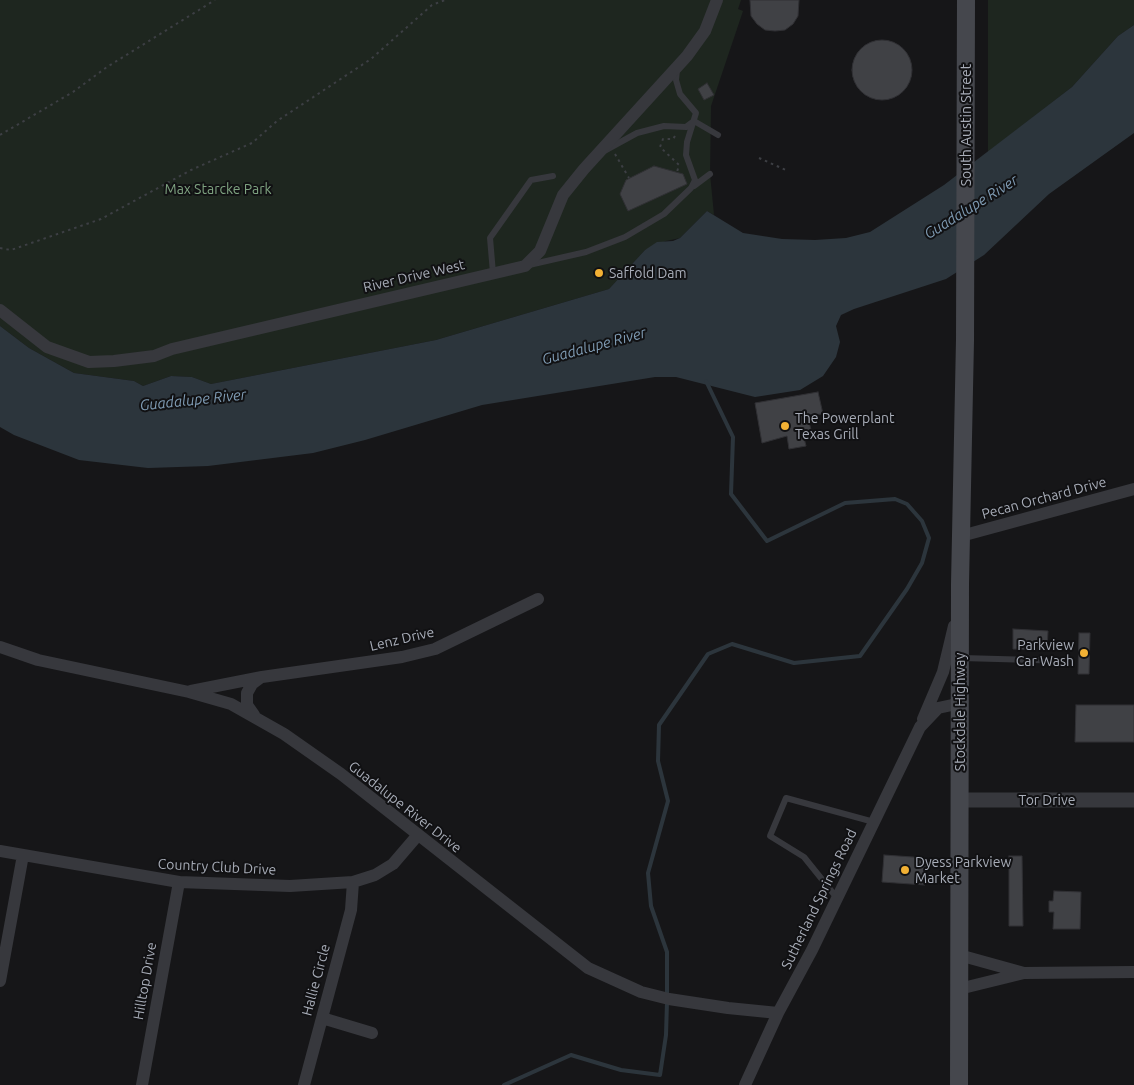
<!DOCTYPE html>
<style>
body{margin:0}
canvas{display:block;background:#161618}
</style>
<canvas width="1134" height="1085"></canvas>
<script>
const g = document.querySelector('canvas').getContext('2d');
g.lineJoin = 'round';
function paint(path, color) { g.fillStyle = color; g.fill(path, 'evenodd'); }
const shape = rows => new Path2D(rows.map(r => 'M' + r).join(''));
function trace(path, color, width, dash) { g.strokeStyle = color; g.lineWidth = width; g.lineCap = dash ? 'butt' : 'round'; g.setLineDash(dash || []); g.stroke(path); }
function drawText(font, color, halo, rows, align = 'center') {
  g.font = font + ' Ubuntu,sans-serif'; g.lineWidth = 4; g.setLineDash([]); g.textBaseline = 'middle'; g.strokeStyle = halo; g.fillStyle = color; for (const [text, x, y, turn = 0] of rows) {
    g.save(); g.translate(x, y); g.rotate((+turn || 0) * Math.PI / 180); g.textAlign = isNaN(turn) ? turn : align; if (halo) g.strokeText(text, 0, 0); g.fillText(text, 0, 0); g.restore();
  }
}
paint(shape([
 [0,0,741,0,738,9,743,11,711,106,710,174,714,215,707,211,680,238,666,241,645,250,609,289,436,340,211,384,192,377,171,376,143,386,134,381,74,373,29,348,0,326],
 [988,0,1134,0,1134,25,1118,36,1072,87,988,152]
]), '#1e261f');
paint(shape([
 [1134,25,1134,133,1049,194,984,255,946,279,854,309,841,315,836,326,840,342,836,357,823,376,800,390,755,397,676,377,655,377,482,405,365,440,313,453,208,466,148,468,79,460,14,435,0,427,0,326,29,348,74,373,134,381,143,386,171,376,192,377,211,384,436,340,609,289,645,250,657,242,673,241,680,238,707,211,743,233,782,239,815,240,846,238,870,232,944,185,1072,87,1118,36]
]), '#2c353c');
trace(shape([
 [667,995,667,952,651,906,648,873,668,801,658,761,659,725,708,654,732,644,794,663,860,656,907,589,922,563,929,538,922,521,907,504,895,499,845,503,767,541,731,494,733,437,706,381],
 [504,1085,571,1055,621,1070,660,1075,666,1035,667,1002]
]), '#2c353c', 4);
const building = shape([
 [750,0,799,0,798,16,793,24,785,30,775,31,765,30,757,24,751,16,750,0],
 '852 70a30 30 0 1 1 60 0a30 30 0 1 1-60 0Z',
 [707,83,714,95,704,100,698,89,707,83],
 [654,166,683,174,687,184,628,211,620,194,626,180,654,166],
 [818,392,823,414,807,415,813,437,804,438,806,446,789,449,787,436,762,443,755,403,818,392],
 [1013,629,1048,631,1047,650,1013,649,1013,629],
 [1079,633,1090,633,1089,674,1078,674,1079,633],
 [1076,705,1134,705,1134,742,1075,742,1076,705],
 [884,855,927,858,925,885,882,882,884,855],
 [1009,856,1022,856,1023,926,1009,926,1009,856],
 [1054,891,1081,892,1080,929,1053,929,1054,912,1049,912,1049,901,1053,901,1054,891]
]);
paint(building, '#404145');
trace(building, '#303034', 1);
trace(shape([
 [0,135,73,92,107,67,215,0],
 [675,136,673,139,663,139,660,147,679,165,677,172],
 [615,154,629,178],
 [759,158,788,171],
 [0,248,11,250,101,219,191,170,252,143,277,121,371,59,432,5,445,0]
]), '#3d3f44', 2, [2.5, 4]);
trace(shape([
 [606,150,637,133,664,126,686,127,694,121,718,135],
 [694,186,710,174],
 [529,265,586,252,625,237,664,214,691,188,695,180,686,155,687,142,696,113,680,94,676,80,677,70],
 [493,273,490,238,531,180,553,176],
 [962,658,1069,661],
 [837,898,804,857,770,836,786,798,874,822]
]), '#37383d', 6);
trace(shape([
 [0,310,47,347,89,362,114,361,154,356,172,349,525,266,540,251,563,195,584,169,687,56,705,31,717,0],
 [961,536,1134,489],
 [0,647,38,660,189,692,231,704,284,734,341,774,588,968,641,992,669,999,728,1008,778,1013],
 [191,691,262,677,402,657,435,649,538,599],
 [254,715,247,705,247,693,252,684,260,678],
 [923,719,943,672,954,626],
 [0,851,179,882,290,886,353,882,375,875,393,864,417,836],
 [959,955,1024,973],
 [0,981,23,855],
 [959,989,1024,973,1134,972],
 [322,1018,372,1033],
 [142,1085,179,882],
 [304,1085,351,910,353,882],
 [745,1085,778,1013,812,950,920,727,938,708,952,705,960,706]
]), '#37383d', 12);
trace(shape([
 [960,800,1134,800]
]), '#37383d', 15);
trace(shape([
 [959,1085,960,584,965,340,966,0]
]), '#45474d', 18);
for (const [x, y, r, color] of [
 [599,273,5,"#f2b134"],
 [785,426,5,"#f2b134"],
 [1084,653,5,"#f2b134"],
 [905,870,5,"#f2b134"]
]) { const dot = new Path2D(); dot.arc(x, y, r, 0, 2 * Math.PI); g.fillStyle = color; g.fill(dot); trace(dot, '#111113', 2); }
drawText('14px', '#a8adb8', '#111113', [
 ["South Austin Street",966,125,-90],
 ["River Drive West",414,276,-13],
 ["Pecan Orchard Drive",1044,498,-15],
 ["Lenz Drive",402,639,-13],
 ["Stockdale Highway",960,712,-90],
 ["Tor Drive",1047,800],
 ["Guadalupe River Drive",405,807,38],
 ["Country Club Drive",217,867,3],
 ["Sutherland Springs Road",819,899,-64],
 ["Hallie Circle",316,980,-75],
 ["Hilltop Drive",145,981,-80]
]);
drawText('14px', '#7fa381', '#111113', [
 ["Max Starcke Park",218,189]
]);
drawText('14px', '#a8adb8', '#111113', [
 ["Saffold Dam",609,273],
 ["The Powerplant",795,418],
 ["Texas Grill",795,434],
 ["Parkview",1074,645,"right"],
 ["Car Wash",1074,661,"right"],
 ["Dyess Parkview",915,862],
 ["Market",915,878]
], 'left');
drawText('italic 15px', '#7f9bb3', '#111113', [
 ["Guadalupe River",971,207,-32],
 ["Guadalupe River",594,346,-15],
 ["Guadalupe River",193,400,-6]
]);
</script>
